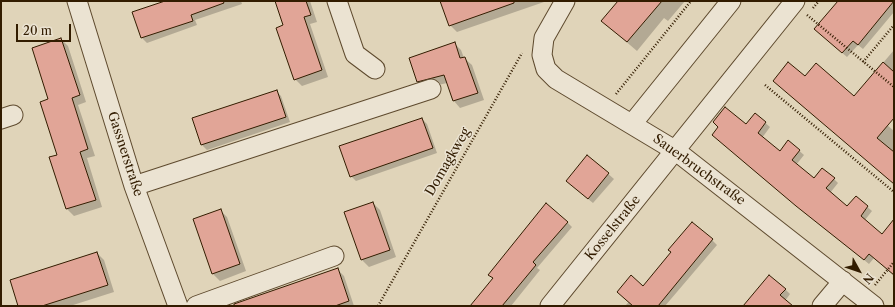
<!DOCTYPE html>
<meta charset="utf-8">
<style>
body{margin:0}
#map{position:relative;width:895px;height:307px;overflow:hidden;background:#e0d4b9;font-family:"Libre Caslon Text",serif}
canvas{display:block}
.frame{position:absolute;inset:0;border:2px solid #321c00;pointer-events:none}
.north{position:absolute;left:839px;top:251px;width:40px;height:40px;-webkit-text-stroke:3px #ebe3d2;paint-order:stroke;rotate:130deg;font-size:11px;font-weight:700;line-height:16px;text-align:center;color:#321c00}
.north::after{content:'';display:block;margin:auto;width:14px;height:18px;background:#321c00;clip-path:polygon(50% 0,100% 100%,50% 72%,0 100%)}
.scale{position:absolute;left:16px;top:24px;width:55px;height:18px;box-sizing:border-box;border:2px solid #321c00;border-top:0;padding-left:5px;font-size:12px;line-height:14px;white-space:nowrap;color:#321c00;-webkit-text-stroke:3px #ebe3d2;paint-order:stroke}
</style>
<div id="map">
<canvas width="895" height="307"></canvas>
<div class="frame"></div>
<div class="north">N</div>
<div class="scale">20 m</div>
</div>
<script>
const g = document.querySelector('canvas').getContext('2d');
g.lineJoin = 'round';
function paint(path, color) { g.fillStyle = color; g.fill(path, 'evenodd'); }
const shape = rows => new Path2D(rows.map(r => 'M' + r).join(''));
function trace(path, color, width, dash) { g.strokeStyle = color; g.lineWidth = width; g.lineCap = dash ? 'butt' : 'round'; g.setLineDash(dash || []); g.stroke(path); }
function drawText(font, color, halo, rows, align = 'center') {
  g.font = font + ' "Libre Caslon Text",serif'; g.lineWidth = 3; g.setLineDash([]); g.textBaseline = 'middle'; g.strokeStyle = halo; g.fillStyle = color; for (const [text, x, y, turn = 0] of rows) {
    g.save(); g.translate(x, y); g.rotate((+turn || 0) * Math.PI / 180); g.textAlign = isNaN(turn) ? turn : align; if (halo) g.strokeText(text, 0, 0); g.fillText(text, 0, 0); g.restore();
  }
}
paint(shape([
 [168,1,241,1,242,4,195,20,197,25,147,43,142,38],
 [276,1,310,1,317,22,310,24,328,77,302,86,295,79,285,26],
 [441,1,544,1,544,2,457,32,450,25],
 [619,1,685,1,668,21,664,18,637,51,602,21],
 [839,1,894,1,894,12,863,49,858,45,847,57,820,34],
 [61,39,68,46,86,102,78,105,95,156,87,158,102,207,74,216,67,209,51,158,58,155,49,100],
 [454,43,461,50,464,58,472,65,484,100,460,108,454,101,447,83,425,88,418,81],
 [894,50,894,116,887,125,894,131,894,183,806,78,854,97],
 [276,91,281,96,290,122,207,150,202,145,194,118],
 [755,114,770,127,762,138,780,152,788,141,804,155,796,165,814,179,834,179,838,183,830,193,847,207,856,197,872,211,865,220,882,235,894,226,894,276,874,258,869,264,751,168,746,125],
 [422,119,427,124,437,153,356,181,351,176],
 [588,156,614,179,593,203,572,186],
 [373,203,380,210,396,257,369,267,362,260,346,212],
 [220,210,227,217,246,271,220,281,213,274,195,220],
 [567,222,572,227,537,268,540,270,511,306,471,306],
 [712,240,717,245,665,306,625,306,643,287],
 [97,253,104,260,114,292,70,306,19,306],
 [337,269,344,276,354,306,252,306],
 [785,289,790,294,785,301,791,306,745,306]
]), '#0003');
const building = shape([
 [165,1,223,1,224,3,191,15,193,21,141,38,132,12,165,1],
 [275,1,306,1,311,15,304,17,322,70,294,80,276,28,283,25,275,1],
 [440,1,514,1,514,3,449,26,440,1],
 [618,1,662,1,627,42,601,21,618,1],
 [838,1,894,1,858,45,853,41,842,53,814,29,838,1],
 [61,38,80,95,72,98,88,149,80,152,96,200,66,209,49,157,57,155,40,102,48,99,32,48,61,38],
 [455,42,460,58,465,57,478,93,453,101,444,75,417,82,409,58,455,42],
 [788,62,805,76,816,63,854,96,883,62,894,72,894,118,877,138,894,152,894,184,773,81,788,62],
 [277,90,286,117,201,145,192,118,277,90],
 [725,107,746,124,755,113,766,122,758,133,780,151,788,140,800,150,792,160,814,178,822,168,835,178,826,188,847,206,856,196,868,206,861,216,882,234,894,219,894,275,869,254,864,260,796,206,712,135,718,127,713,122,725,107],
 [422,118,433,148,350,177,339,146,422,118],
 [587,155,609,173,588,199,566,181,587,155],
 [373,202,390,250,361,260,344,212,373,202],
 [546,203,568,222,533,262,536,265,502,306,470,306,493,278,488,275,546,203],
 [221,209,240,264,212,274,193,219,221,209],
 [692,222,713,239,658,306,633,306,617,292,631,275,643,286,671,252,668,250,692,222],
 [97,252,108,285,42,306,18,306,10,280,97,252],
 [338,268,349,301,335,306,234,306,234,304,338,268],
 [769,275,786,289,780,295,793,306,743,306,769,275]
]);
paint(building, '#e1a597');
trace(building, '#321c00', 1);
const minor = shape([
 [77,1,134,186,178,306],
 [337,1,355,54,375,69],
 [565,1,544,38,542,55,546,69,556,79,676,151,874,306],
 [1,119,13,115],
 [632,124,731,1],
 [134,186,431,89],
 [196,306,334,256],
 [550,306,795,1],
 [822,306,843,281]
]);
trace(minor, '#5e4a2e', 21);
trace(shape([
 [813,8,819,1],
 [807,15,894,87],
 [863,62,894,25],
 [765,85,894,192],
 [616,94,691,1],
 [875,285,894,262],
 [378,306,522,53]
]), '#321c00', 2.5, [1, 2]);
trace(minor, '#ebe3d2', 19);
drawText('13px', '#321c00', '#ebe3d2', [
 ["Gassnerstraße",125,154,72],
 ["Domagkweg",448,162,-60],
 ["Sauerbruchstraße",699,170,36],
 ["Kosselstraße",613,228,-51]
]);
</script>
